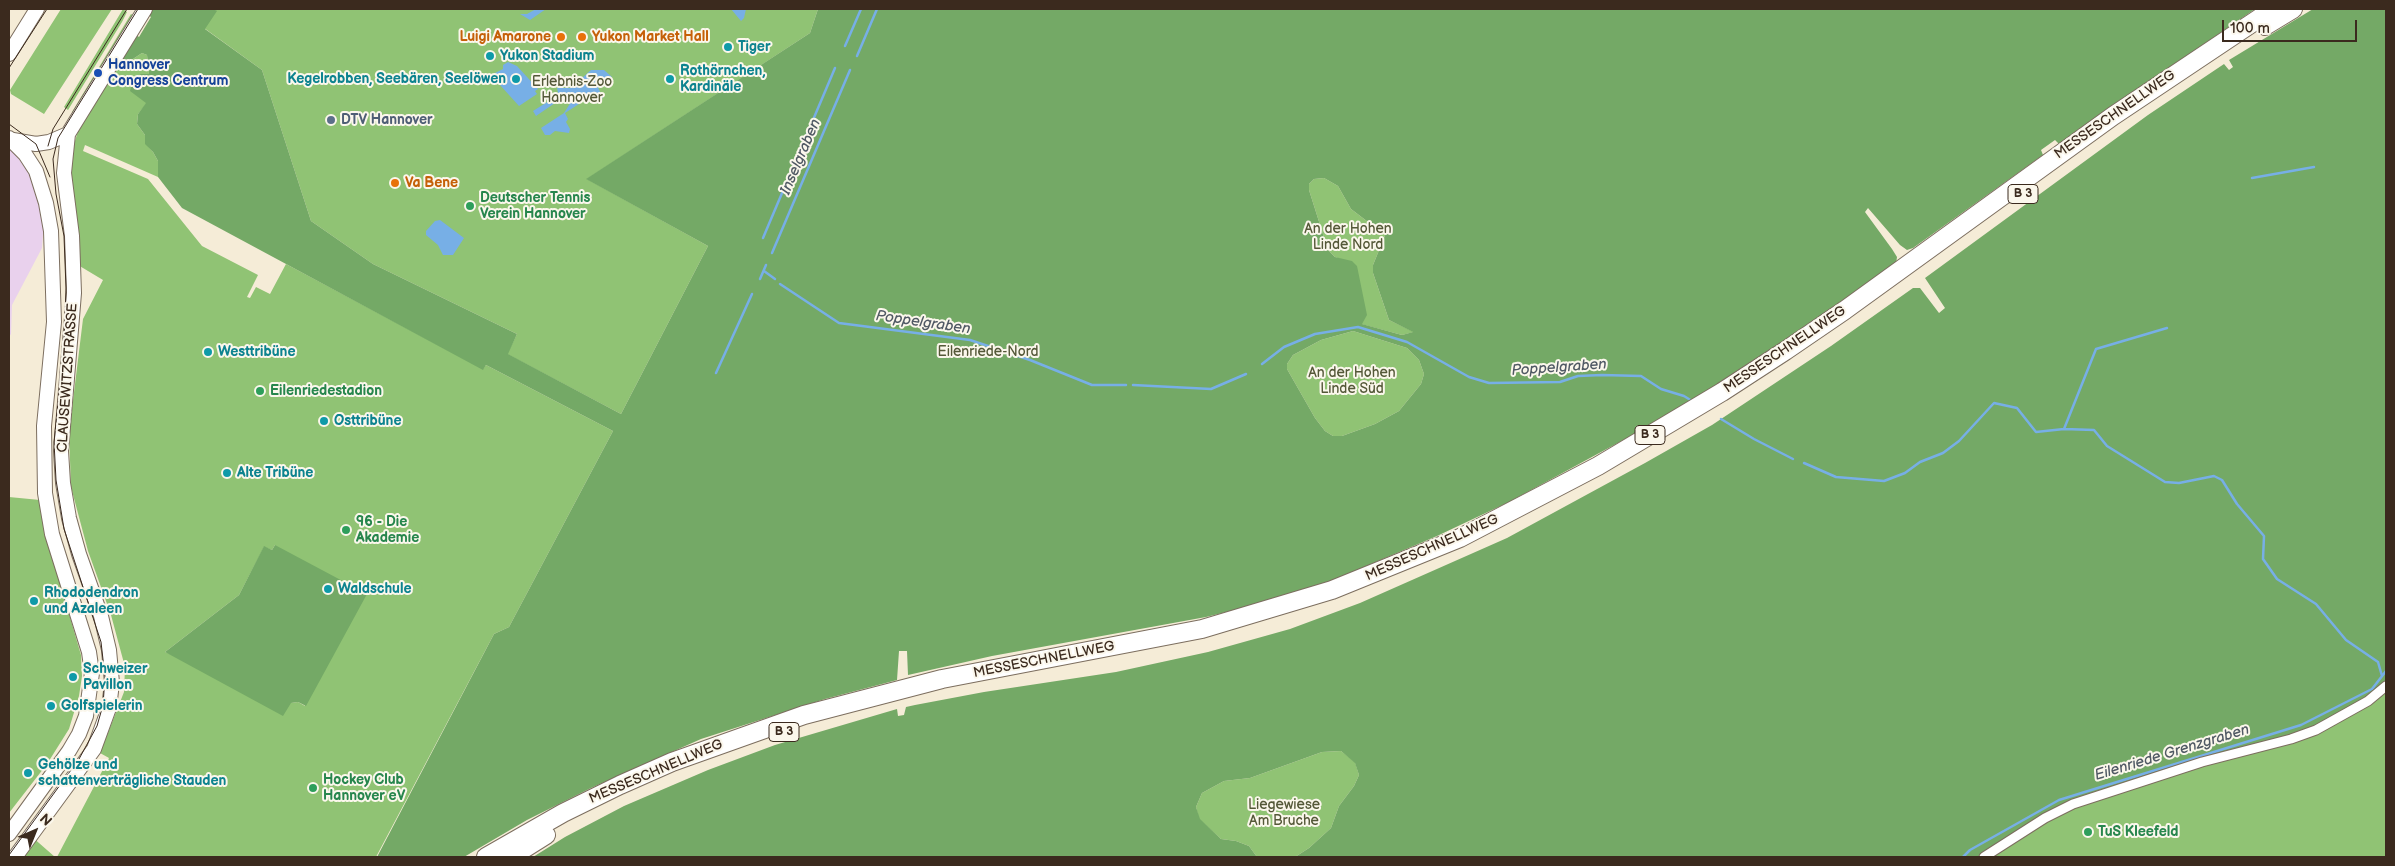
<!DOCTYPE html>
<meta charset="utf-8">
<style>
body{margin:0}
#map{position:relative;width:2395px;height:866px;overflow:hidden;background:#f5ecd7;font-family:"Balsamiq Sans",sans-serif}
canvas{display:block}
.frame{position:absolute;inset:0;border:10px solid #3b2a1e;pointer-events:none}
.north{position:absolute;left:10px;top:806px;width:50px;height:50px;-webkit-text-stroke:4px #fbf7ec;paint-order:stroke;rotate:44deg;font-size:14px;font-weight:700;line-height:20px;text-align:center;color:#3b2a1e}
.north::after{content:'';display:block;margin:auto;width:18px;height:22px;background:#3b2a1e;clip-path:polygon(50% 0,100% 100%,50% 72%,0 100%)}
.scale{position:absolute;left:2222px;top:20px;width:135px;height:22px;box-sizing:border-box;border:2px solid #3b2a1e;border-top:0;padding-left:6px;font-size:15px;line-height:18px;white-space:nowrap;color:#3b2a1e;-webkit-text-stroke:4px #fbf7ec;paint-order:stroke}
</style>
<div id="map">
<canvas width="2395" height="866"></canvas>
<div class="frame"></div>
<div class="north">N</div>
<div class="scale">100 m</div>
</div>
<script>
const g = document.querySelector('canvas').getContext('2d');
g.lineJoin = 'round';
function paint(path, color) { g.fillStyle = color; g.fill(path, 'evenodd'); }
const shape = rows => new Path2D(rows.map(r => 'M' + r).join(''));
function trace(path, color, width, dash) { g.strokeStyle = color; g.lineWidth = width; g.lineCap = dash ? 'butt' : 'round'; g.setLineDash(dash || []); g.stroke(path); }
function drawText(font, color, halo, rows, align = 'center') {
  g.font = font + ' "Balsamiq Sans",sans-serif'; g.lineWidth = 4; g.setLineDash([]); g.textBaseline = 'middle'; g.strokeStyle = halo; g.fillStyle = color; for (const [text, x, y, turn = 0] of rows) {
    g.save(); g.translate(x, y); g.rotate((+turn || 0) * Math.PI / 180); g.textAlign = isNaN(turn) ? turn : align; if (halo) g.strokeText(text, 0, 0); g.fillText(text, 0, 0); g.restore();
  }
}
paint(shape([
 [9,146,31,175,44,219,42,248,12,305,11,334,9,337]
]), '#e9d1ed');
paint(shape([
 [61,9,112,9,44,114,11,94,10,90],
 [123,9,127,12,122,22,68,110,64,107],
 [214,9,818,9,810,33,587,179,708,246,621,414,507,354,517,334,373,264,311,221,262,70,204,28,216,11],
 [131,14,136,17,76,115,72,112],
 [142,53,147,55,149,74,147,103,138,114,137,124,145,135,146,144,153,152,158,161,158,177,85,145,83,151,148,179,202,246,258,275,247,297,250,298,256,287,270,294,286,264,483,369,486,365,613,431,509,627,494,634,376,857,57,857,109,758,100,753,124,692,125,667,111,615,88,551,71,487,69,433,83,319,103,280,78,265,69,160,79,128,117,63,130,61],
 [275,545,305,706,298,702,291,703,165,652,239,595,264,547,272,550],
 [1324,178,1338,186,1351,209,1368,222,1382,227,1386,233,1373,265,1373,273,1389,320,1414,332,1402,335,1361,324,1343,260,1335,257,1328,250,1309,190,1309,184,1314,179],
 [1353,331,1407,348,1419,360,1424,374,1421,384,1399,411,1375,424,1342,436,1333,436,1325,431,1315,418,1287,369,1287,364,1293,355,1321,340],
 [9,497,40,500,46,535,81,655,82,676,79,696,69,729,47,764,9,813],
 [2386,686,2386,857,1984,857,2045,818],
 [1341,751,1355,762,1359,775,1354,786,1339,806,1331,828,1309,848,1295,857,1257,857,1249,846,1236,841,1221,839,1199,819,1196,807,1202,793,1224,781,1250,778,1322,752],
 [31,836,55,857,15,857]
]), '#90c374');
paint(shape([
 [150,9,214,9,217,11,205,29,262,70,311,221,373,264,517,334,508,354,621,414,708,246,586,179,810,33,818,9,2255,9,2059,144,2055,140,2041,150,2043,155,1913,248,1907,250,1900,245,1868,208,1865,212,1892,249,1897,257,1896,264,1825,316,1684,407,1509,502,1437,536,1324,584,1271,601,1206,617,992,656,908,675,907,651,899,651,897,680,825,699,701,739,591,788,527,820,464,857,377,857,494,634,509,627,613,431,486,365,483,370,182,208,158,177,158,161,153,152,145,144,145,135,137,124,138,114,146,103,130,91,133,80,141,74,149,74,147,55,142,53,130,61,117,63,135,34,139,37,151,17,147,14],
 [1324,178,1338,186,1351,209,1368,222,1382,227,1386,233,1373,265,1373,273,1389,320,1413,332,1402,335,1362,324,1367,315,1357,266,1352,261,1335,257,1328,250,1309,190,1309,184,1314,179],
 [1353,331,1407,348,1419,360,1424,374,1421,384,1399,411,1375,424,1342,436,1333,436,1325,431,1315,418,1287,369,1287,364,1293,355,1321,340],
 [2313,9,2386,9,2386,686,2316,730,2073,804,1984,857,1295,857,1309,848,1331,828,1339,806,1354,786,1359,775,1355,763,1341,751,1322,752,1250,778,1224,781,1202,793,1196,807,1200,819,1221,839,1236,841,1249,846,1257,857,533,857,565,837,624,806,708,770,775,745,897,709,898,716,904,715,906,707,915,705,984,692,1116,672,1208,652,1290,629,1360,603,1507,538,1645,463,1712,425,1831,346,1913,288,1920,288,1939,313,1945,308,1925,278,2148,115,2224,64,2229,70,2233,67,2229,60],
 [275,545,367,594,306,706,298,702,291,703,283,716,165,652,239,595,264,546,272,550]
]), '#74a966');
paint(shape([
 [536,9,546,9,530,20,520,14,527,14],
 [731,9,746,9,744,18,741,21],
 [508,62,517,66,538,89,535,91,537,94,519,106,500,85,501,83,499,79,496,79,496,83,487,77,503,69,503,65],
 [591,70,604,70,612,77,607,83,595,81,603,98,593,102,581,98,579,104,565,113,568,119,566,122,570,129,569,133,555,131,550,135,545,135,541,128,564,113,571,102,571,97,558,93,557,88,571,88],
 [552,99,555,103,536,116,533,111],
 [440,220,464,238,453,255,443,255,438,245,426,235,426,231,435,221]
]), '#77afe6');
trace(shape([
 [845,46,861,9],
 [857,56,877,9],
 [2252,178,2314,167],
 [763,238,835,68],
 [772,253,850,70],
 [764,271,775,279],
 [760,279,766,265],
 [780,284,839,323,970,340,1030,360,1092,385,1126,385],
 [1262,364,1284,347,1315,334,1358,327,1407,342,1469,377,1489,383,1560,382,1578,376,1602,375,1641,376,1661,389,1684,396,1692,401],
 [716,373,752,294],
 [1133,385,1211,389,1246,374],
 [1721,419,1754,439,1793,459],
 [2064,429,2096,349,2167,328],
 [1804,463,1836,477,1884,481,1905,473,1920,462,1943,453,1959,441,1994,403,2017,408,2036,432,2064,429,2094,430,2107,446,2165,482,2179,483,2214,476,2222,480,2237,504,2264,536,2263,559,2277,579,2316,604,2346,640,2378,662,2382,676],
 [1963,857,1970,850,2059,800,2301,725,2372,689,2386,671]
]), '#77afe6', 2.5);
const street = shape([
 [1984,857,2045,818,2073,804,2202,762,2291,739,2316,730,2368,701,2386,686]
]);
const secondary = shape([
 [9,54,37,9],
 [9,138,25,154,36,171,46,203,51,231,54,322,44,426,45,493,52,534,89,652,92,673,86,716,79,734,69,751,9,834],
 [13,140,36,144,49,142,68,134,145,9],
 [15,857,94,749,109,708,112,683,109,650,101,616,79,554,69,518,63,483,61,451,74,293,72,236,64,173,68,134]
]);
const highway = shape([
 [2265,26,2293,9],
 [486,857,563,813,620,785,672,762,804,715,942,679,1202,629,1332,590,1460,538,1598,466,1722,392,1785,351,1845,310,2113,116,2273,9],
 [511,857,546,835]
]);
trace(street, '#7c6e5f', 11);
trace(secondary, '#7c6e5f', 16);
trace(highway, '#7c6e5f', 20);
trace(street, '#fff', 9);
trace(secondary, '#fff', 14);
trace(highway, '#fff', 18);
trace(shape([
 [9,68,47,9],
 [9,124,36,144,50,177],
 [48,146,53,129,127,9],
 [9,855,79,759,97,726,103,705,105,677,101,642,64,529,56,480,54,442,64,342,66,288,64,236,56,194,53,159,58,138,138,9]
]), '#3b2a1e', 1);
for (const [x, y, r, color] of [
 [561,37,5,"#e8710a"],
 [582,37,5,"#e8710a"],
 [728,47,5,"#0f9aa8"],
 [490,56,5,"#0f9aa8"],
 [98,73,5,"#1a4fb4"],
 [516,79,5,"#0f9aa8"],
 [670,79,5,"#0f9aa8"],
 [331,120,5,"#5c6f8a"],
 [395,183,5,"#e8710a"],
 [470,206,5,"#2e9e5b"],
 [208,352,5,"#0f9aa8"],
 [260,391,5,"#2e9e5b"],
 [324,421,5,"#0f9aa8"],
 [227,473,5,"#0f9aa8"],
 [346,530,5,"#2e9e5b"],
 [328,589,5,"#0f9aa8"],
 [34,601,5,"#0f9aa8"],
 [73,677,5,"#0f9aa8"],
 [51,706,5,"#0f9aa8"],
 [28,773,5,"#0f9aa8"],
 [313,788,5,"#2e9e5b"],
 [2088,832,5,"#2e9e5b"]
]) { const dot = new Path2D(); dot.arc(x, y, r, 0, 2 * Math.PI); g.fillStyle = color; g.fill(dot); trace(dot, '#fbf7ec', 2); }
for (const [x, y, w] of [
 [2023,194,30],
 [1650,435,30],
 [784,732,30]
]) { const box = new Path2D(); box.roundRect(x - w / 2, y - 9.5, w, 19, 4); g.fillStyle = '#fbf7ec'; g.fill(box); trace(box, '#3b2a1e', 1); }
drawText('bold 12px', '#3b2a1e', null, [
 ["B 3",2023,194],
 ["B 3",1650,435],
 ["B 3",784,732]
]);
drawText('bold 14px', '#c56008', '#fbf7ec', [
 ["Luigi Amarone",551,37,"right"],
 ["Yukon Market Hall",592,37],
 ["Va Bene",405,183]
], 'left');
drawText('bold 14px', '#0d838f', '#fbf7ec', [
 ["Tiger",738,47],
 ["Yukon Stadium",500,56],
 ["Rothörnchen,",680,71],
 ["Kardinäle",680,87],
 ["Kegelrobben, Seebären, Seelöwen",506,79,"right"],
 ["Westtribüne",218,352],
 ["Osttribüne",334,421],
 ["Alte Tribüne",237,473],
 ["Waldschule",338,589],
 ["Rhododendron",44,593],
 ["und Azaleen",44,609],
 ["Schweizer",83,669],
 ["Pavillon",83,685],
 ["Golfspielerin",61,706],
 ["Gehölze und",38,765],
 ["schattenverträgliche Stauden",38,781]
], 'left');
drawText('bold 14px', '#164399', '#fbf7ec', [
 ["Hannover",108,65],
 ["Congress Centrum",108,81]
], 'left');
drawText('14px', '#545838', '#fbf7ec', [
 ["Erlebnis-Zoo",572,82],
 ["Hannover",572,98],
 ["An der Hohen",1348,229],
 ["Linde Nord",1348,245],
 ["Eilenriede-Nord",988,352],
 ["An der Hohen",1352,373],
 ["Linde Süd",1352,389],
 ["Liegewiese",1284,805],
 ["Am Bruche",1284,821]
]);
drawText('14px', '#3b2a1e', '#fbf7ec', [
 ["MESSESCHNELLWEG",2115,115,-35],
 ["MESSESCHNELLWEG",1785,350,-34],
 ["CLAUSEWITZSTRASSE",68,378,-86],
 ["MESSESCHNELLWEG",1432,548,-24],
 ["MESSESCHNELLWEG",1044,660,-11],
 ["MESSESCHNELLWEG",656,772,-23]
]);
drawText('bold 14px', '#4e5e75', '#fbf7ec', [
 ["DTV Hannover",341,120]
], 'left');
drawText('bold 14px', '#27864d', '#fbf7ec', [
 ["Deutscher Tennis",480,198],
 ["Verein Hannover",480,214],
 ["Eilenriedestadion",270,391],
 ["96 - Die",356,522],
 ["Akademie",356,538],
 ["Hockey Club",323,780],
 ["Hannover eV",323,796],
 ["TuS Kleefeld",2098,832]
], 'left');
drawText('italic 15px', '#505964', '#fbf7ec', [
 ["Inselgraben",801,157,-67],
 ["Poppelgraben",923,323,8],
 ["Poppelgraben",1559,368,-4],
 ["Eilenriede Grenzgraben",2172,753,-17]
]);
</script>
